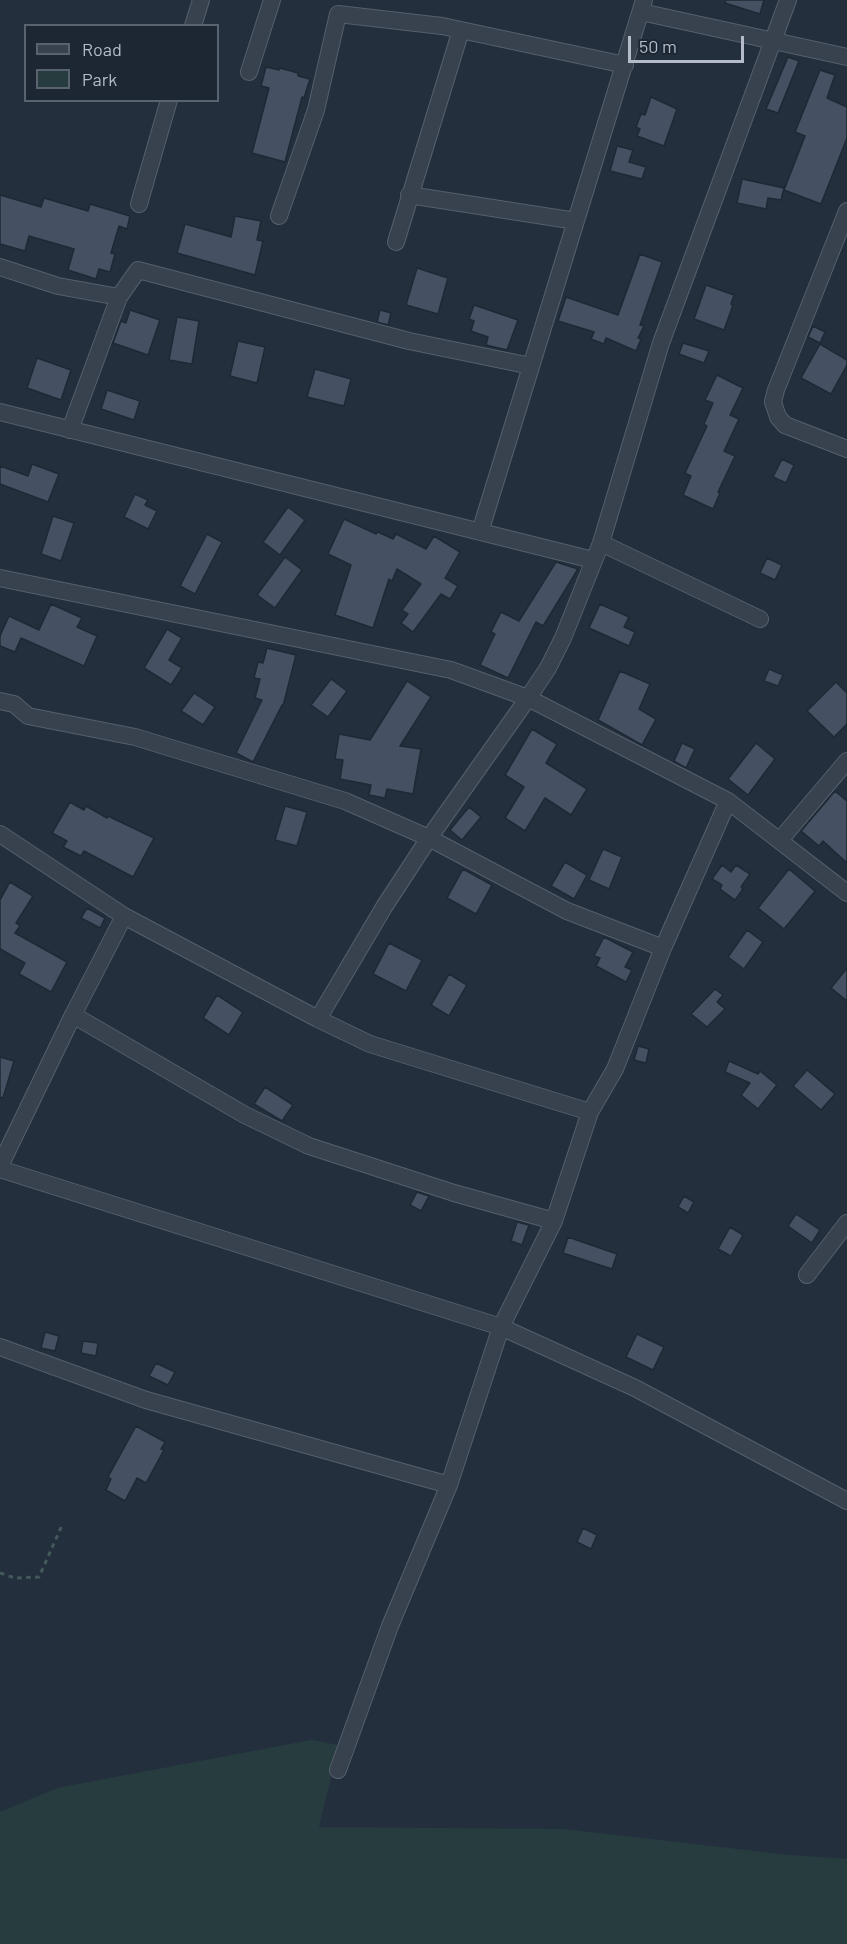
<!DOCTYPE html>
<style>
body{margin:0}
#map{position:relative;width:847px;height:1944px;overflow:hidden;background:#242f3e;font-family:Barlow,sans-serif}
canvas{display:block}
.legend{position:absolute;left:24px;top:24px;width:195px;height:78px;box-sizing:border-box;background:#1d2633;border:2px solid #59626f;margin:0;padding:8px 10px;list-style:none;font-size:18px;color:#b4bcc9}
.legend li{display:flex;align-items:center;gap:12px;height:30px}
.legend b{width:30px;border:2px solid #59626f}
.scale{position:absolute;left:628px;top:36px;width:116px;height:27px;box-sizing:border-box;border:3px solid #b4bcc9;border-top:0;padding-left:8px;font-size:18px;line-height:21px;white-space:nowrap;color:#b4bcc9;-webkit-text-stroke:4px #1d2633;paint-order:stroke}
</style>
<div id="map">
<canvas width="847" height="1944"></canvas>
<ul class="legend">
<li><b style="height:8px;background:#38414e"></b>Road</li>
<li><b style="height:16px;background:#263c3f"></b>Park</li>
</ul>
<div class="scale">50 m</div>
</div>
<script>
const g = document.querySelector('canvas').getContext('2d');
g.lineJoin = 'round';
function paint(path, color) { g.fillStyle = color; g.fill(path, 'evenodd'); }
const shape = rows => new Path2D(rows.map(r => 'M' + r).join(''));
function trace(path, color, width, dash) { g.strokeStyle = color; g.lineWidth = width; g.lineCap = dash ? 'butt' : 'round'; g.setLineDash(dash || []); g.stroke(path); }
paint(shape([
 [311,1740,339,1745,319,1827,564,1829,790,1855,847,1859,847,1944,0,1944,0,1812,57,1788]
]), '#263c3f');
const building = shape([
 [726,0,764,0,760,14,725,3,726,0],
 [788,57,799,61,778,113,766,109,788,57],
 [266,67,279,70,280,68,298,73,298,76,310,79,304,98,302,97,285,162,252,153,269,88,261,86,266,67],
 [820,70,835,75,827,98,847,107,847,138,821,204,784,190,805,136,795,132,820,70],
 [651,97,677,109,664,146,637,136,640,129,636,127,641,114,645,115,651,97],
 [617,146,633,150,629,162,646,167,642,179,610,171,617,146],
 [742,179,784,188,781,200,768,198,766,209,737,203,742,179],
 [0,195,41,207,44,198,88,211,90,204,130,216,127,229,119,226,111,253,115,254,110,272,99,269,96,279,68,270,74,249,29,236,25,251,0,244,0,195],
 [235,216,261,221,257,240,263,241,255,275,177,253,185,224,231,237,235,216],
 [640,254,662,262,640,325,644,326,638,338,641,339,636,351,606,338,604,344,591,339,594,332,558,321,566,297,618,315,640,254],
 [417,268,448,278,438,314,406,305,417,268],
 [706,285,734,295,731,304,733,305,724,330,694,319,706,285],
 [474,305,518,320,507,350,486,345,488,337,471,331,474,321,469,319,474,305],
 [130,310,160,320,148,355,113,343,121,321,126,323,130,310],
 [380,310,391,313,388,325,377,322,380,310],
 [177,317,199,321,192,364,169,360,177,317],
 [813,326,825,332,820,343,808,337,813,326],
 [238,341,265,347,257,383,230,376,238,341],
 [683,343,709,351,704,363,679,354,683,343],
 [820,344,847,360,847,365,831,394,801,378,820,344],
 [37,358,71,370,61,400,27,388,37,358],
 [315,369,351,379,344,406,307,397,315,369],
 [717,375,743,388,730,415,739,419,724,451,735,456,718,492,720,493,713,509,683,495,691,476,685,473,707,426,704,424,713,403,705,400,717,375],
 [107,390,140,401,134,420,101,409,107,390],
 [782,459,794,465,786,483,773,477,782,459],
 [32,464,59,474,48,502,0,484,0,466,28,476,32,464],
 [135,494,148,500,145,505,157,511,148,529,124,517,135,494],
 [288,507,305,520,280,555,263,542,288,507],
 [53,516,74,523,61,561,41,554,53,516],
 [344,519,376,534,378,532,393,539,396,534,426,549,434,536,460,552,445,578,458,586,450,599,441,594,413,632,401,623,408,614,402,610,421,584,397,569,392,581,389,579,373,628,335,615,351,565,328,554,344,519],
 [207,534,222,542,195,594,180,586,207,534],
 [285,557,302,570,275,608,257,595,285,557],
 [767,558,782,565,775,580,760,573,767,558],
 [556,562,578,569,543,626,536,622,508,678,480,665,495,634,491,632,501,612,519,621,556,562],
 [51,604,82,618,77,627,97,636,84,666,21,638,15,652,0,646,0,636,9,616,39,630,51,604],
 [600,604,629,617,624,627,635,632,629,646,589,628,600,604],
 [167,629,182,638,169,660,182,668,171,685,144,668,167,629],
 [267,648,296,655,283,706,282,705,253,762,236,753,262,700,255,698,260,679,254,678,258,662,263,663,267,648],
 [769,669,783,675,778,686,764,681,769,669],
 [620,671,650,684,639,709,656,719,642,745,598,720,620,671],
 [331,679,347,691,328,717,311,705,331,679],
 [407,681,431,697,400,746,421,749,413,794,387,789,385,798,369,795,371,785,340,779,343,760,335,759,339,734,370,740,407,681],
 [836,682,847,693,847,724,834,737,807,711,836,682],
 [194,693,215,707,203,725,181,711,194,693],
 [532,729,557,744,546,763,587,789,571,815,545,798,525,831,505,818,524,787,505,775,532,729],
 [682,743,695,749,686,768,674,761,682,743],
 [756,743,775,759,748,795,728,779,756,743],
 [835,791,847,801,847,863,823,841,819,846,801,831,835,791],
 [70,802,84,810,86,806,107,818,108,816,154,838,133,877,84,851,81,856,63,847,67,841,52,833,70,802],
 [285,806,307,812,297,846,275,840,285,806],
 [469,807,481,817,462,840,450,830,469,807],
 [603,849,622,857,609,889,589,880,603,849],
 [565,862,587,875,574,899,551,886,565,862],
 [722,865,731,872,736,865,750,874,741,887,743,889,735,900,720,889,722,885,712,879,722,865],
 [463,869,492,885,476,914,447,898,463,869],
 [789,869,815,891,784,929,758,908,789,869],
 [10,882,33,896,16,923,20,926,15,933,67,962,51,992,19,974,25,963,0,949,0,900,10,882],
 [87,908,105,918,100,928,81,918,87,908],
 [747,930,763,942,744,969,728,957,747,930],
 [604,937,633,952,625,967,632,970,626,982,596,966,600,958,594,956,604,937],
 [389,943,422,960,406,991,373,974,389,943],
 [847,968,847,1001,831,988,847,968],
 [449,974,467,985,449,1016,431,1005,449,974],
 [715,989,723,995,717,1002,725,1009,707,1027,691,1014,715,989],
 [217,995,243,1012,229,1035,203,1018,217,995],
 [638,1046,649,1049,646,1063,634,1060,638,1046],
 [0,1057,14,1061,3,1098,0,1097,0,1057],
 [729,1061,758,1074,760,1071,777,1085,758,1109,741,1095,750,1083,725,1072,729,1061],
 [807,1070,835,1094,821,1110,793,1086,807,1070],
 [265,1087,293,1105,282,1121,254,1104,265,1087],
 [417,1192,429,1196,421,1211,410,1205,417,1192],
 [684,1196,694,1202,688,1213,678,1207,684,1196],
 [796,1214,820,1230,812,1243,788,1226,796,1214],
 [517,1222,529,1225,522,1245,511,1241,517,1222],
 [730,1227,743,1235,731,1256,718,1249,730,1227],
 [568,1237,617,1254,612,1269,563,1253,568,1237],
 [45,1332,59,1336,55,1351,41,1348,45,1332],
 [637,1334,664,1347,653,1370,626,1357,637,1334],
 [83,1341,98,1343,96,1356,81,1353,83,1341],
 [156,1363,175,1372,168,1385,149,1376,156,1363],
 [136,1426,165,1442,161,1449,164,1450,146,1483,137,1478,125,1501,106,1490,111,1479,108,1477,136,1426],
 [583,1528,597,1535,591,1549,577,1542,583,1528]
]);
paint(building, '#455162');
trace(building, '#1f2835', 1.5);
const minor = shape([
 [641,12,847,57],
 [193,26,201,0],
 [249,72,272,0],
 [409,195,576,221],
 [139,204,169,100],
 [847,211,776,390,773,402,778,417,785,425,847,449],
 [279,216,316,110,338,14,442,26,625,65],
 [396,242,461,30],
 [0,267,58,286,119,297,138,270,409,341,531,366],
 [0,412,593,560],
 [70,430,119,297],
 [480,532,644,0],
 [601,543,760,619],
 [0,578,451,670,528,698,728,801,847,893],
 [0,701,14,704,28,716,135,737,345,801,429,838,567,911,663,948],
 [0,834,124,916,318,1019,370,1044,590,1112],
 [780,840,847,761],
 [73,1015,245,1115,309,1146,454,1193,554,1221],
 [318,1019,384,907,429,838,528,698,548,668,563,638,601,543,661,343,788,0],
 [0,1166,73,1015,124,916],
 [0,1169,501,1327,635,1388,847,1501],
 [807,1275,847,1223],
 [0,1347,146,1400,449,1485],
 [338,1770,390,1626,449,1485,501,1327,554,1221,590,1112,615,1069,663,948,728,801]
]);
trace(minor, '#565f6c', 18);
trace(shape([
 [0,1573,15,1578,39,1577,63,1523]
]), '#44595c', 3, [4.5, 4.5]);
trace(minor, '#38414e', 16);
</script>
